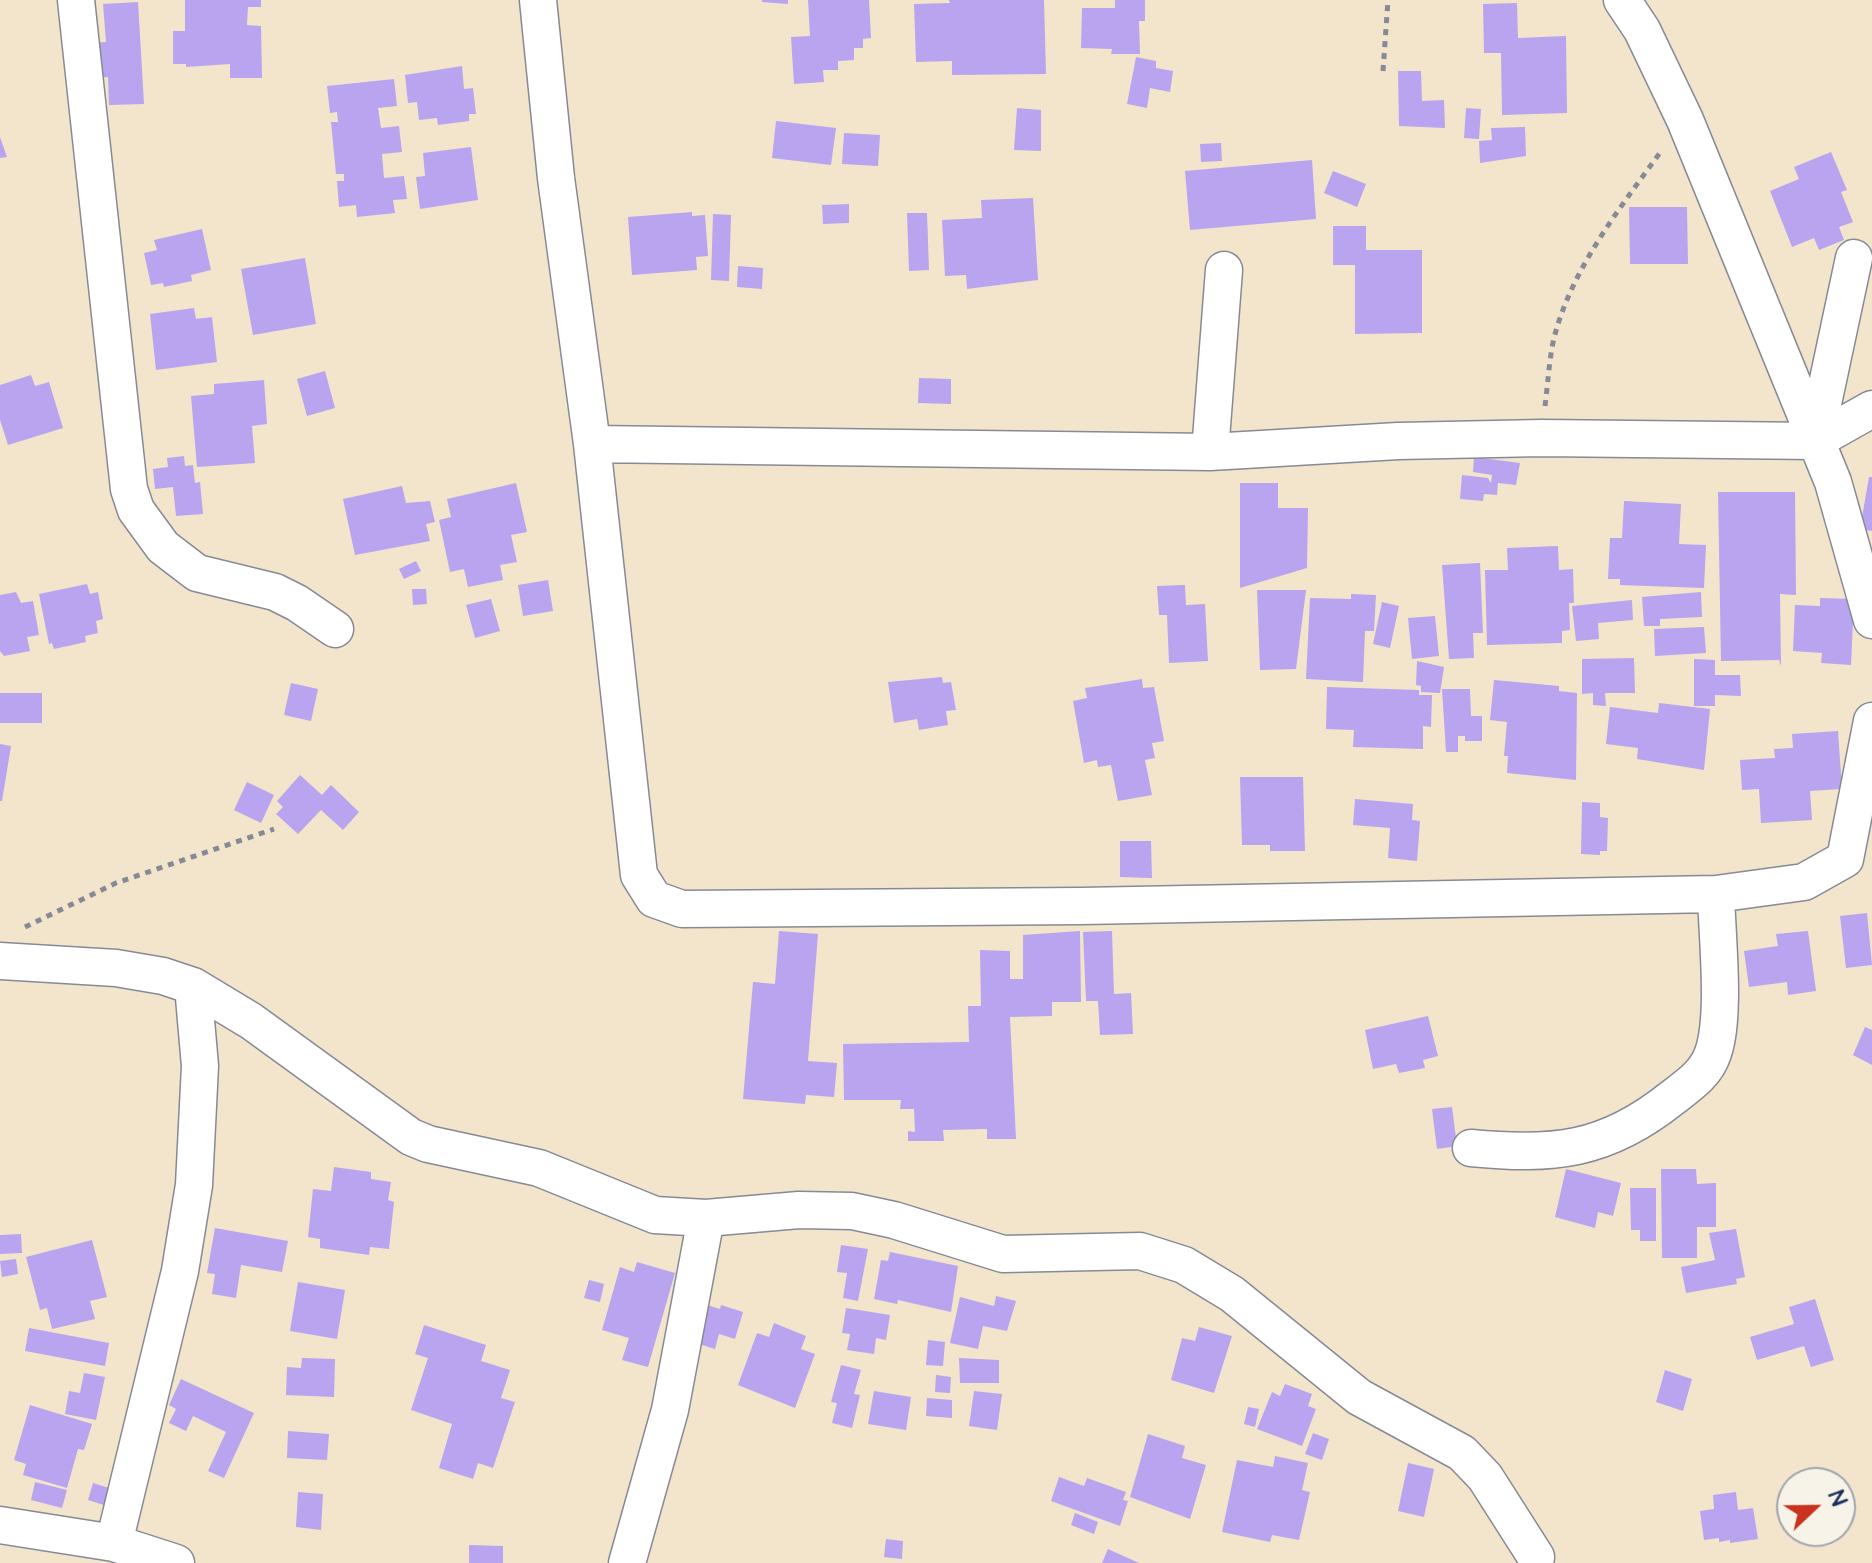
<!DOCTYPE html>
<style>
body{margin:0}
#map{position:relative;width:1872px;height:1563px;overflow:hidden;background:#f2e5cc;font-family:"Architects Daughter",sans-serif}
canvas{display:block}
.north{position:absolute;left:1776px;top:1467px;width:80px;height:80px;box-sizing:border-box;background:#f7f3e8;border:2px solid #9fa5b1;border-radius:50%;rotate:68deg;font-size:22px;font-weight:700;line-height:32px;text-align:center;color:#1b2f5e}
.north::after{content:'';display:block;margin:auto;width:28px;height:36px;background:#c8321e;clip-path:polygon(50% 0,100% 100%,50% 72%,0 100%)}
</style>
<div id="map">
<canvas width="1872" height="1563"></canvas>
<div class="north">N</div>
</div>
<script>
const context = document.querySelector('canvas').getContext('2d');
context.lineJoin = 'round';
function paint(path, color) {
  context.fillStyle = color;
  context.fill(path, 'evenodd');
}
function stroke(path, color, width, dash) {
  context.strokeStyle = color;
  context.lineWidth = width;
  context.lineCap = dash ? 'butt' : 'round';
  context.setLineDash(dash || []);
  context.stroke(path);
}
paint(new Path2D(`
 M185,0H261V7H248L247,25L261,26L262,78H230V64L186,67V64H173V31H185Z
 M762,0H788V4L762,2Z
 M808,0H869L871,38L863,39V48H854V60L838,61V70H823L824,82L794,84L791,37L810,36Z
 M949,0H1044L1046,74L952,75V61L916,62L914,4L950,3Z
 M1115,0H1145V21H1139L1140,54H1111L1112,49L1081,48L1082,8H1115Z
 M138,2L144,104L109,105L108,77L92,79L89,43L106,42L103,4Z
 M1517,3L1518,38L1566,36L1567,113L1502,115L1501,53H1484L1483,4Z
 M1136,57L1156,61V68L1173,71L1170,92L1150,88L1147,108L1127,104Z
 M462,66L464,89L473,88L476,114H469V121L438,125L437,118L419,120L417,102L408,103L405,75Z
 M1398,71H1421L1422,101L1444,100L1445,128L1399,126Z
 M394,79L397,106L378,108L381,128L399,126L402,152L382,154L384,178L404,176L407,199L393,200L395,213L357,217L356,205L339,207L337,181H344V174H336L331,122H338L337,112L330,113L327,86Z
 M1017,108L1041,110V151L1014,150Z
 M1466,108L1481,109L1479,139L1464,138Z
 M776,121L836,128L831,165L772,158Z
 M1525,127L1526,156L1480,163L1479,141L1492,140L1491,128Z
 M844,133L880,135L878,166L842,164Z
 M0,137L7,157L0,158Z
 M1221,143L1222,161L1201,162L1200,144Z
 M471,147L478,200L420,209L416,177L425,176L423,153Z
 M1831,152L1847,190L1841,192L1853,222L1839,227L1844,240L1819,250L1814,238L1792,247L1770,191L1799,179L1794,167Z
 M1312,160L1316,219L1190,230L1185,171Z
 M1333,171L1366,184L1357,207L1324,193Z
 M1033,198L1038,280L967,289L966,275L945,276L942,220L982,218L981,200Z
 M849,204V223L823,224L822,205Z
 M1629,207H1687L1688,264H1630Z
 M692,212V216L705,215L708,256L696,257L697,270L632,275L628,217Z
 M907,213H927L929,270L909,271Z
 M713,214L731,215L729,281L711,280Z
 M1333,226H1366V250H1422V333L1355,334V265H1333Z
 M202,229L211,270L191,275L192,281L164,287L163,283L151,285L144,253L157,250L154,240Z
 M305,258L316,324L253,335L241,269Z
 M738,266L763,268L762,289L737,287Z
 M194,308L196,319L212,317L217,362L156,370L150,314Z
 M325,371L335,408L307,416L297,379Z
 M31,375L35,386L49,382L63,428L8,445L0,420V385Z
 M919,378L951,379V404L918,403Z
 M264,380L267,424L252,426L255,463L197,467L191,396L214,394V384Z
 M184,456L185,466L193,465L195,483L200,482L203,514L176,516L173,487L155,489L153,469L168,467L167,458Z
 M1474,457L1520,463L1516,485L1498,483L1497,495L1484,494L1483,501L1460,499L1462,475L1488,478L1491,483L1492,475L1473,472Z
 M1869,477H1872V531L1860,529Z
 M516,483L527,532L511,535L517,562L500,565L503,580L468,587L464,569L450,572L439,520L451,517L447,499Z
 M1240,483H1278V508H1308L1307,568L1240,588Z
 M402,486L406,503L430,501L435,522L426,524L430,541L355,555L343,499Z
 M1718,492H1795L1796,595L1780,594L1781,666L1779,660L1721,661Z
 M1624,501L1681,504L1679,544L1706,545L1704,588L1620,585V579H1608L1610,538H1622Z
 M1558,546L1559,570L1573,569L1574,603H1569L1570,630L1562,631V643L1487,645L1485,570H1508L1507,548Z
 M416,561L421,571L404,579L399,569Z
 M1480,563L1483,633H1473L1474,658L1449,659L1442,565Z
 M548,580L553,611L523,616L518,585Z
 M87,584L90,594L98,592L103,619L96,621L98,633L85,636L86,642L54,649L52,643L49,644L39,594Z
 M1185,585L1186,605L1205,604L1208,661L1169,663L1167,615H1159L1157,586Z
 M412,589H426L427,604L413,605Z
 M1257,590H1306L1296,669L1260,670Z
 M16,592L21,603L33,601L39,635L27,637L30,651L4,656L0,651V595Z
 M1701,592L1702,617L1660,619V626H1644L1642,597Z
 M1351,594L1376,595L1374,631H1365L1363,682L1306,679L1310,598L1351,599Z
 M1820,598L1854,599L1851,665L1821,663L1822,653L1793,651L1795,605L1820,606Z
 M491,599L500,631L475,638L466,605Z
 M1632,600L1633,620L1598,623L1599,639L1576,641L1572,606Z
 M1382,602L1399,606L1390,648L1373,644Z
 M1435,616L1439,656L1412,659L1408,618Z
 M1704,627L1706,653L1655,656L1654,629Z
 M1634,658L1635,693H1605L1606,706L1593,705V693L1582,694V659Z
 M1694,659L1715,660V675H1740L1741,696L1715,695V706H1694Z
 M1417,661L1444,667L1440,693L1421,692V686L1416,685Z
 M942,677L943,683L951,682L956,710L946,711L948,725L919,730L917,719L894,723L888,682Z
 M1142,679L1143,688L1154,687L1164,741L1152,743L1155,758L1145,760L1152,795L1118,801L1111,765L1098,767L1097,760L1084,763L1073,701L1087,698L1085,688Z
 M1494,680L1559,686V691L1577,693L1576,780L1507,773L1508,756H1504L1507,722L1490,720Z
 M291,683L318,689L311,721L284,715Z
 M1327,687L1419,690V695H1432L1431,727L1423,726V749L1353,747L1354,730L1326,729Z
 M1442,689H1470L1471,716H1482V741H1465V736H1458V752H1446Z
 M0,693H42V723H0Z
 M1659,703L1710,709L1704,770L1637,759L1638,748L1606,744L1610,707L1658,713Z
 M1838,731L1842,789L1810,791L1812,820L1761,823L1759,789L1742,790L1740,760L1775,758L1774,749L1793,748L1792,734Z
 M0,744L11,746L2,801H0Z
 M300,775L322,795L331,785L359,812L343,830L321,810L298,834L276,814L283,807L277,801Z
 M1240,777H1303L1305,851H1270V845H1242Z
 M247,782L274,795L261,823L234,810Z
 M1355,799L1413,804L1412,820L1420,821L1417,861L1388,858L1390,828L1353,825Z
 M1582,802L1600,803V817L1608,818L1607,851H1600V855L1581,854Z
 M1120,841H1151L1152,878L1120,877Z
 M1867,913L1872,965L1846,968L1840,916Z
 M779,931L818,934L808,1061L837,1063L834,1097L806,1095L805,1104L743,1099L753,982L775,984Z
 M1080,931L1081,1002H1052V1016L1010,1017L1016,1139H987V1129L943,1130L944,1141H908V1131L915,1132L914,1109H900L901,1100H844L843,1044L969,1042L968,1006H981L980,950L1010,951V979H1023V935Z
 M1112,931L1114,994L1131,993L1133,1034L1100,1035L1098,1001H1086L1083,932Z
 M1808,931L1816,991L1788,995L1787,982L1749,987L1744,951L1778,946L1776,934Z
 M1428,1016L1438,1056L1423,1060L1425,1068L1399,1073L1396,1064L1373,1069L1365,1030Z
 M1865,1027L1872,1030V1065L1853,1055Z
 M1452,1107L1457,1146L1437,1149L1432,1109Z
 M334,1167L371,1172V1179L391,1182L388,1200L394,1202L389,1249L370,1247L369,1255L320,1248V1239L308,1237L313,1189L331,1191Z
 M1566,1169L1621,1183L1613,1216L1598,1212L1595,1228L1555,1217Z
 M1661,1169H1696L1697,1184L1716,1183V1227H1697V1258H1662Z
 M1630,1188H1656V1241H1640V1230H1631Z
 M215,1228L288,1241L282,1272L241,1265L236,1298L212,1294L215,1274L207,1273Z
 M1736,1229L1745,1277L1736,1279L1737,1284L1686,1293L1681,1267L1715,1260L1709,1233Z
 M21,1234L22,1253L0,1254V1235Z
 M92,1240L107,1297L90,1301L95,1319L52,1329L47,1308L40,1310L26,1257Z
 M841,1245L868,1249L858,1301L843,1298L847,1273L837,1272Z
 M890,1252L958,1266L951,1312L898,1300L897,1304L874,1299L881,1260L888,1261Z
 M16,1259L18,1274L2,1277L0,1261Z
 M637,1262L675,1273L648,1367L622,1360L629,1338L602,1330L620,1267L634,1272Z
 M589,1280L604,1284L600,1302L584,1298Z
 M298,1282L345,1290L337,1339L290,1331Z
 M996,1296L1016,1301L1007,1331L983,1326L978,1349L950,1343L960,1297L994,1306Z
 M1815,1299L1834,1360L1811,1367L1804,1346L1757,1360L1750,1337L1794,1324L1789,1307Z
 M691,1300L720,1309L721,1305L743,1312L735,1339L719,1334L715,1349L679,1338Z
 M846,1308L890,1315L886,1340L876,1338L874,1354L847,1350L850,1334L842,1333Z
 M774,1323L806,1336L801,1349L815,1354L795,1408L738,1385L757,1333L769,1337Z
 M424,1325L486,1345L481,1361L510,1370L501,1398L515,1402L493,1468L478,1463L473,1479L439,1468L452,1424L411,1410L428,1358L415,1354Z
 M1199,1327L1232,1336L1214,1393L1171,1380L1182,1338L1195,1341Z
 M29,1328L109,1343L105,1366L25,1351Z
 M928,1340L945,1342L943,1366L926,1365Z
 M302,1358L335,1359L334,1397L286,1395L287,1367L301,1368Z
 M959,1358L999,1360V1383H960Z
 M841,1365L861,1370L854,1394L860,1395L852,1428L832,1423L837,1403L831,1402Z
 M1665,1370L1692,1379L1683,1411L1656,1402Z
 M84,1373L105,1377L96,1420L65,1414L69,1391L80,1393Z
 M936,1375L951,1377L950,1393L935,1392Z
 M181,1379L254,1413L224,1478L208,1471L226,1432L193,1416L186,1431L169,1423L176,1409L169,1405Z
 M1285,1384L1312,1394L1308,1406L1316,1409L1302,1446L1257,1429L1272,1392L1280,1396Z
 M874,1391L911,1397L906,1430L868,1424Z
 M974,1391L1002,1394L997,1430L969,1426Z
 M927,1398L952,1400V1418L926,1416Z
 M30,1405L92,1424L84,1450L78,1449L67,1488L23,1475L26,1464L14,1460Z
 M1248,1407L1259,1409L1255,1427L1244,1424Z
 M288,1431L329,1434L327,1460L287,1458Z
 M1313,1433L1329,1439L1322,1460L1305,1454Z
 M1148,1434L1185,1446L1182,1458L1206,1465L1190,1519L1130,1497Z
 M1275,1456L1308,1463L1302,1490L1310,1492L1299,1540L1272,1535L1270,1542L1222,1532L1237,1460L1273,1467Z
 M1408,1463L1434,1469L1424,1517L1398,1511Z
 M1059,1477L1084,1486L1087,1478L1126,1492L1123,1500L1128,1501L1120,1526L1051,1501Z
 M35,1482L67,1490L62,1508L31,1500Z
 M93,1483L109,1488L104,1505L88,1500Z
 M298,1492L323,1494L321,1530L296,1527Z
 M1736,1492L1738,1510L1753,1508L1758,1539L1730,1543V1540L1719,1542V1538L1704,1540L1700,1511L1714,1509L1713,1495Z
 M1075,1513L1098,1522L1094,1534L1071,1525Z
 M886,1539L903,1541L902,1559L884,1557Z
 M469,1545L503,1546V1563H469Z
 M1108,1549L1139,1563H1102Z`), '#b9a4ef');
const minor = new Path2D(`
 M76,0L123,434L129,489L136,510L163,547L197,573L275,592L297,603L335,629
 M538,0L556,178L592,444L639,875L654,899L682,909L1081,906L1716,894L1804,882L1845,859L1872,721
 M1622,0L1642,30L1685,120L1833,482L1872,620
 M1815,441L1854,258
 M592,444L1210,452L1398,441L1542,438L1815,441L1872,409
 M1210,452L1224,270
 M0,961L116,968L163,976L193,986L251,1021L411,1137L428,1144L539,1168L655,1215L706,1218L799,1210L852,1211L894,1220L1003,1254L1140,1251L1184,1265L1232,1294L1359,1397L1462,1453L1485,1477L1536,1557
 M1471,1148C1553,1156 1606,1151 1672,1098C1689,1085 1706,1074 1713,1053C1726,1016 1717,936 1716,894
 M0,1525L114,1543L176,1563
 M114,1543L180,1271L194,1185L200,1066L193,986
 M627,1563L670,1410L706,1218`);
stroke(minor, '#868a95', 39);
stroke(new Path2D(`
 M1383,71L1388,0
 M1545,406C1548,383 1549,360 1554,338C1572,268 1620,208 1662,150
 M25,927L116,883L274,829`), '#868a95', 5, [6, 6]);
stroke(minor, '#fff', 36);
</script>
